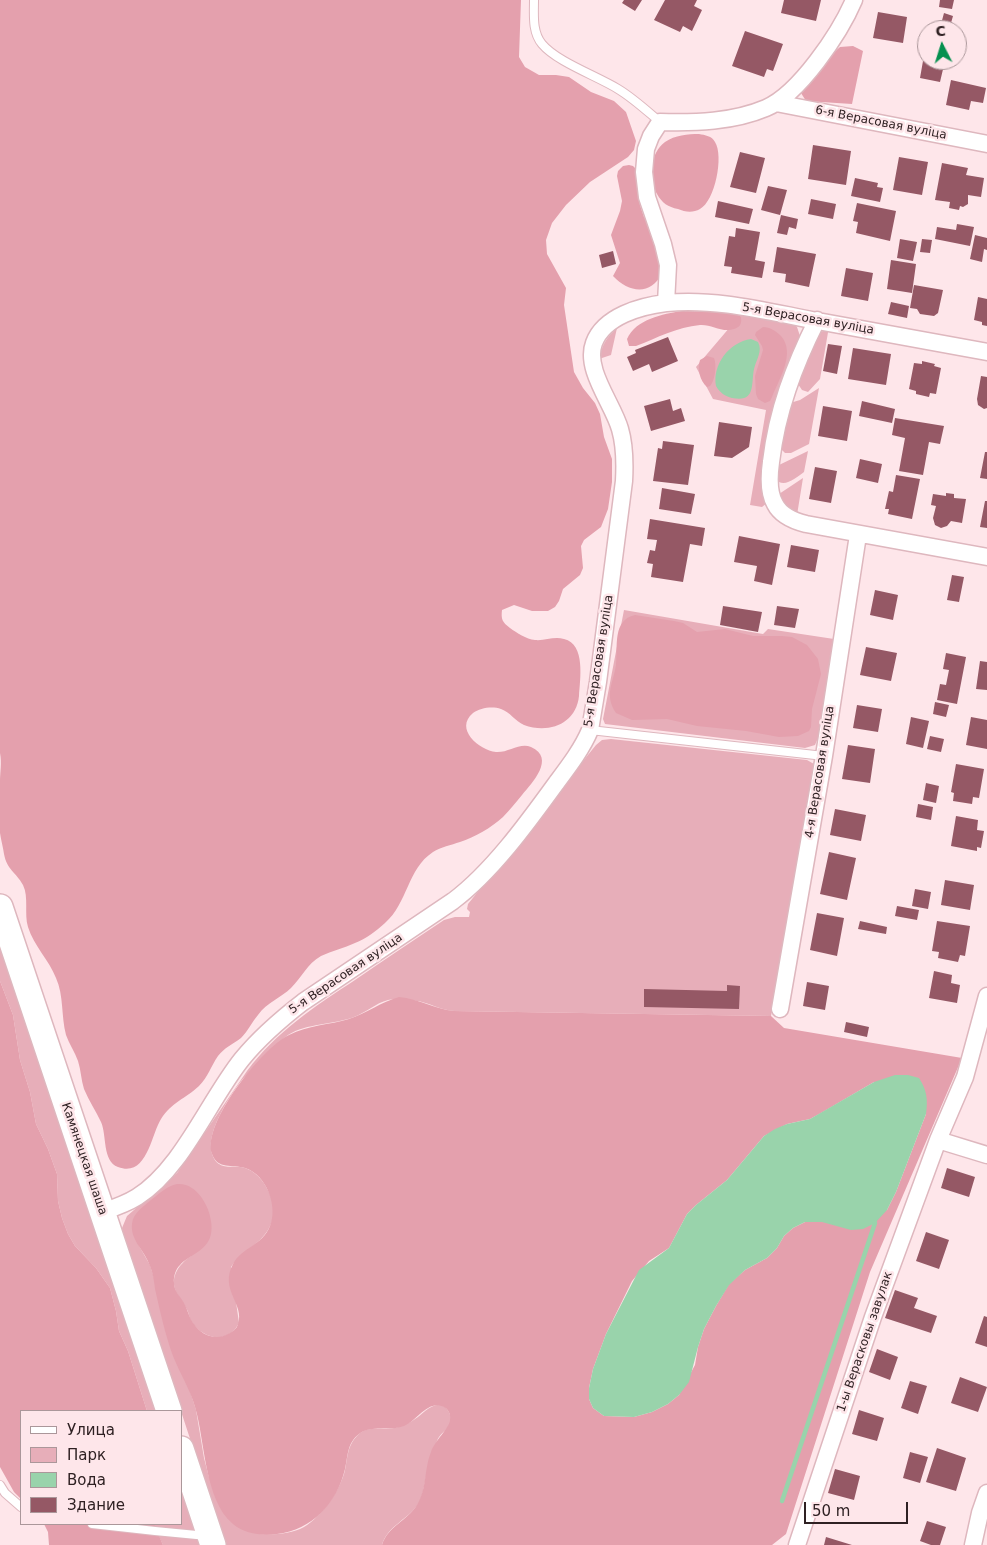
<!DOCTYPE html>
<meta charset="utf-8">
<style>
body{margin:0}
#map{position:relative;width:987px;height:1545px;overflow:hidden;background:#fee6ea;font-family:"DejaVu Sans",sans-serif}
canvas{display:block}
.legend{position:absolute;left:20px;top:1410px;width:162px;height:115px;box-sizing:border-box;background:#fee6ea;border:1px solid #ab979a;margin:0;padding:6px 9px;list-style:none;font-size:15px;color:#2f2123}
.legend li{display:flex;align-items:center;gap:10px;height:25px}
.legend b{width:25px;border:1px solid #ab979a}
.north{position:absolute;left:917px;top:20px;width:50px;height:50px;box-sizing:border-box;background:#fee6ea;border:1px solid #ab979a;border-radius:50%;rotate:355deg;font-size:14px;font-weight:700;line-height:20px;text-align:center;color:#2f2123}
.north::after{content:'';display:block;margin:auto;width:18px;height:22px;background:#04904f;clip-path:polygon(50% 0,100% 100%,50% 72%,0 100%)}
.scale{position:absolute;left:804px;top:1502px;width:104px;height:22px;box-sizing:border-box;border:2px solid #2f2123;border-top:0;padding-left:6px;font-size:15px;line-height:18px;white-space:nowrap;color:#2f2123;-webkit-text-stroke:4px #fee6ea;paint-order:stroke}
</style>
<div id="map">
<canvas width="987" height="1545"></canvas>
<ul class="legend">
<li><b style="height:6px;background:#fff"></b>Улица</li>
<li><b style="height:14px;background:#e7aeb9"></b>Парк</li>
<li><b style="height:14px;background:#99d3ab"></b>Вода</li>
<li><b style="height:14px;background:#955865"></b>Здание</li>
</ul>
<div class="north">С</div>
<div class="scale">50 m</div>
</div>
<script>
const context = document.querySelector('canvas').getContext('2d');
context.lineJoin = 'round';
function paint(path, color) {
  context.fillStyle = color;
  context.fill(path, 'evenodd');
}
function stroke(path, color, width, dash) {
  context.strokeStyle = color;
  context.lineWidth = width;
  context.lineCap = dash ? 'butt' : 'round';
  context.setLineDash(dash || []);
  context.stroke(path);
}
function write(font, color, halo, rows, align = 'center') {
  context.font = font + ' "DejaVu Sans",sans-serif';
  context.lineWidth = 5;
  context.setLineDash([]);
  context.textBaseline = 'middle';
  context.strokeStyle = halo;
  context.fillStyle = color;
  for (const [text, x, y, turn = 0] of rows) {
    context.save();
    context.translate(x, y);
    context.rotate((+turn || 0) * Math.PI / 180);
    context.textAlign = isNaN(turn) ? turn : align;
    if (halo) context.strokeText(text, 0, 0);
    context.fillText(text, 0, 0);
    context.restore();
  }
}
paint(new Path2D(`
 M731,308L793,323L797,327L800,336L767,503L762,507L750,505L766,410L713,399L696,367L730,327Z
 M831,315L820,379L808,392L802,390L798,384L797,377L818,334L826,329Z
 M617,328L611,355L599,359C602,345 606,338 617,328Z
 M819,388L809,444L791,453H785L781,449L790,403L800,400Z
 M808,451L804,472C797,477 787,486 779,482L777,476L779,465Z
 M803,478L797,515L785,510L779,494Z
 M624,610L763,634L768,629L834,639L818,738L815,745L805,748L605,724L603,719Z
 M611,739L807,760L814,764L815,770L771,1016L454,1011C441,1010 434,1005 422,1002C415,1000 394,999 388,1000C376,1003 365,1013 354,1017C333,1025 307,1023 288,1035C282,1039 277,1046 272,1051C262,1060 251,1070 242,1080C230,1095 209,1128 211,1148C211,1153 214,1161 219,1164C226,1169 236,1165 245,1168C264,1174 280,1205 271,1224C262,1245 243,1249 231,1267L239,1323C237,1326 235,1330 232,1332C219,1343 200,1335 192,1322C189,1318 189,1312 186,1308C184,1303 180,1299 178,1295C168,1279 178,1265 191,1256L138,1244L150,1265L196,1410L204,1458L209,1477L259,1534C274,1535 291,1534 304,1527C321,1517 341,1489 345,1470C348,1456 347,1446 358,1435C368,1425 381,1431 394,1428C400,1427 410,1423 415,1419C423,1414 439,1394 449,1412C450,1415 452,1419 450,1423C448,1430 439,1434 437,1441C433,1453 429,1465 426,1477C424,1486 423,1495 419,1503C409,1519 387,1526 382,1545H225L123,1235L122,1228L127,1216L177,1173L247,1071C276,1032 315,1006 355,980C384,960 414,940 444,920L455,917H469L470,912L467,909L468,904L596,745L602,740Z
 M0,947L156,1411H147L128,1351L119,1331L116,1311L110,1288L96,1268L75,1246L68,1234L62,1218L58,1201L57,1174L48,1149L36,1124L30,1092L20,1060L13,1015L0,981Z
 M181,1487L201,1545H163L154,1526V1524H181Z`), '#e7aeb9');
paint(new Path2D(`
 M0,0H521L519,57L525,67L539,75H556L569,77L591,92L614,101L626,112L636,141L634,150L628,157L590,182L566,205L552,223L546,240L547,254L566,288L564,305L574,372L583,388L595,403L600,414L604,437L612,459V482L608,509L601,527L584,540L581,546L583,568L580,575L563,589L559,601L555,607L548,611H532L514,605L502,610C501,619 502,622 510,628C517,633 526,639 535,640C545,641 554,636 564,639C586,644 580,680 579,696C576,724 549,734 524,725C515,721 510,712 501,709C492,706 480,708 473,713C454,729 479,750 496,752C508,753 520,742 531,747C556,758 532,783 522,795C516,802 510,810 503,817C491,828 475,837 460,842C451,845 441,847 433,852C407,869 408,903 385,923C376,931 366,939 355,943C344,948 332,951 321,956C307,964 302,977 291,988C281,998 267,1002 258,1015C252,1022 248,1031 241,1038C233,1044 224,1048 218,1056C211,1066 208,1077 199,1086C185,1099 172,1102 161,1119C151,1135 147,1178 118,1167C102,1161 107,1135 101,1122C96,1111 89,1101 84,1089C81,1080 81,1070 78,1061C75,1052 69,1044 66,1035C61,1016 64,996 56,978C49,960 34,946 28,927C24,914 29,897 23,885C16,872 7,870 4,854C3,847 1,840 0,833C0,817 0,798 0,782C0,772 2,763 0,753Z
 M853,46L863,51L852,104L806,101L801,93L803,85L824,61L840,47Z
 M699,134C705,135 712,136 715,142C724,156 715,201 700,209C693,213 685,212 678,209C668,207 662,203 657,194C648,178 650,153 665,142C675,135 688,134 699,134Z
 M629,165L633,166L636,169L640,205L644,217L652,230L662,273C651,296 629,293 613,276L620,263L611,235L620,211L622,201L617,176L618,171L623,166Z
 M682,311L734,312L741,317C742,324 740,327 734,329C722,333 711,324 700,325C677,327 657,338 636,346H629L627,339C636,319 663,314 682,311Z
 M763,327C770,327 776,331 781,336C796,353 779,379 772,397L770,401L765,403L758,399L756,394L755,376L763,350L762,346L755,335L756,332Z
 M707,356L714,358C717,365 715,381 710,386L707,387C700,381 697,369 700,360Z
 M635,615L674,621L683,623L697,632L725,629L753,636H782L792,637L807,645L818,659L821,674L812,709L811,727L809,731L798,736L779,737L746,731L697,726L667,719L632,720L616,713C604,695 613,684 616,665C618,647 612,620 635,615Z
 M0,981L13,1015L20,1060L30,1092L36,1124L48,1149L57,1174L58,1201L62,1218L68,1234L75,1246L96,1268L110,1288L116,1311L119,1331L128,1351L147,1411H21V1499L14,1492L0,1467Z
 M399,997C419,999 435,1009 454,1011L771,1016L784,1028L962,1058L870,1272L786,1534L772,1545H382C388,1526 407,1521 417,1505C427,1489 424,1469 431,1452C434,1442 450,1427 450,1420C451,1414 448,1409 444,1407C428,1399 417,1421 404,1426C389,1432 372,1424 359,1434C347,1443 348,1456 345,1469C337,1503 312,1530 277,1534C261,1536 245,1534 233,1524C204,1500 205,1439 195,1407C190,1389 180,1374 173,1356C165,1334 160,1311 155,1289C154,1281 153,1273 150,1266C145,1251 130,1240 132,1224C133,1213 143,1207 151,1200C159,1194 167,1186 177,1184C196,1182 209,1205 211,1221C217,1260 173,1250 174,1283C174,1291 180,1296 184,1303C188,1310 189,1318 194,1324C201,1335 216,1341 228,1334C232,1332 237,1329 238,1324C245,1304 219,1290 233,1264C242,1247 262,1246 270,1226C278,1207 267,1175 245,1168C232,1164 218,1170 212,1154C201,1124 263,1047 289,1035C308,1025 329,1025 349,1019C367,1013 381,1002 399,997ZM874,1082L926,1114L896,1192L887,1210L822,1222H805L793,1228L784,1236L777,1248L767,1258L745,1270L729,1284L716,1306L704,1329L698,1347L695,1365L679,1395L668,1404L652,1412L634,1417L604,1416L593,1408L589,1399V1388L593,1369L606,1334L632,1281L649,1261L669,1248L687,1214L696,1205L727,1180L764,1136L787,1124L810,1119L821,1113Z
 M44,1524H154L163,1545H49L48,1532Z`), '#e4a0ad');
paint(new Path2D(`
 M751,339L758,342C763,351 756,360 754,369C751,384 756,403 732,398C725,396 720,393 716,386C712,365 729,342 751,339Z
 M895,1075H908L919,1078C927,1090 928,1100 926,1114L896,1192L887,1210L875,1223L863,1229L851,1230L822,1222H805L793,1228L784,1236L777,1248L767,1258L745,1270L729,1285L716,1306L704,1329L698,1347L689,1382L679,1395L668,1404L652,1412L634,1417L604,1416L593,1408L589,1399V1388L593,1369L606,1334L639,1270L669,1248L687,1214L696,1205L727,1180L764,1136L775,1129L787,1124L810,1119L874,1082Z`), '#99d3ab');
stroke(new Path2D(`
 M782,1501L875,1223`), '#99d3ab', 4.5);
paint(new Path2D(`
 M624,0H642L635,11L622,3Z
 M665,0H697L694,6L702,10L692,31L683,26L680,32L654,20Z
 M784,0H821L816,21L781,13Z
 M940,0H954L952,9L939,7Z
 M878,12L907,17L903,43L873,38Z
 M944,13L953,16L949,30L940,28Z
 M745,31L783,44L773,71L767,69L764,77L732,66Z
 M923,61L944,65L940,82L920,78Z
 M951,80L986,88L983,103L971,101L969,110L946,105Z
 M813,145L851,151L846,185L808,179Z
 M740,152L765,158L756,193L730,187Z
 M899,157L928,162L922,195L893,190Z
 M942,163L968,168L966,175L984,178L981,197L968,195V204L963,207L960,206L959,210L949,208L950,202L935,200Z
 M855,178L878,183L877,187L883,188L880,202L851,196Z
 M768,186L787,190L780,215L761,210Z
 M811,199L836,204L833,219L808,214Z
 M718,201L753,209L749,224L715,217Z
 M857,203L896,211L890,241L856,233L858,222L853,221Z
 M781,215L798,219L796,229L789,227L787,235L777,233Z
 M957,224L974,227L970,246L935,239L937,227L956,230Z
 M736,228L760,232L755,260L765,262L762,278L731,273L732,267L724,266L729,236L735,237Z
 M975,235L987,238V250L984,249L982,262L970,259Z
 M900,239L917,242L913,261L897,258Z
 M922,239L932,240L930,253L920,252Z
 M777,247L816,254L809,287L785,282L786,274L773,272Z
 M613,251L616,264L602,268L599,255Z
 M891,260L916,264L912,293L887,289Z
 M846,268L873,273L868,301L841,296Z
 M914,285L943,290L938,313L934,316L920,314L917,309L910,308Z
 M978,297L987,299V326L982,325V322L974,320Z
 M891,302L909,306L907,318L888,314Z
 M668,337L678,361L652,372L649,364L633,371L627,357L636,353L635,350Z
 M828,344L842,346L837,374L823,371Z
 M853,348L891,354L886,385L848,379Z
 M922,361L935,364L934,366L941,368L936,394L930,393L929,397L916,394V391L909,389L914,363L922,364Z
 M981,376L987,377V408L984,409L978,405L977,399Z
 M670,399L673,411L681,408L685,421L651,431L644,406Z
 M862,401L895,409L892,423L859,416Z
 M823,406L852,411L847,441L818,436Z
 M895,418L944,426L940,444L929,442L923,475L899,471L905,438L892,435Z
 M719,422L752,427L749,447L732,458L714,456Z
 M663,441L694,445L688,485L653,481L658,448L662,449Z
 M985,452H987V479L980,478Z
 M860,459L882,464L878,483L856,478Z
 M815,467L837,471L831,503L809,499Z
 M896,475L920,479L912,519L888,514L889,509H885L889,491L893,492Z
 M662,488L695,494L691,514L659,509Z
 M946,493L954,494V498L966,499L962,523L951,521L947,526L941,528L935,525L933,518L936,506L931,505L933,494L946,496Z
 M985,501H987V528L980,527Z
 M650,519L705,528L702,546L690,544L683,582L651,577L653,564L647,563L650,550L655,551L657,540L647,539Z
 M739,536L780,544L772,585L754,581L757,566L734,562Z
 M791,545L819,550L815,572L787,567Z
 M952,575L964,577L959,602L947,600Z
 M875,590L898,595L893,620L870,615Z
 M723,606L762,612L758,632L720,625Z
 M777,606L799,609L795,628L774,625Z
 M866,647L897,653L891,681L860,675Z
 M946,653L966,657L957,704L937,700L940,684L946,685L949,670L943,669Z
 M980,661L987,662V690L976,689Z
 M935,702L949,705L946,717L933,714Z
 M857,705L882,709L878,732L853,728Z
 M911,717L929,721L923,748L906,744Z
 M971,717L987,720V749L966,745Z
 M930,736L944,739L941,752L927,749Z
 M848,745L875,749L870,783L842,779Z
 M956,764L984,769L979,798L973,797L972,804L953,801L954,793L951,792Z
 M926,783L939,786L936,803L923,800Z
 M918,804L933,807L931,820L916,817Z
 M835,809L866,815L861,841L830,835Z
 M956,816L978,820L977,830L984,831L981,848L977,847V851L951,846Z
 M829,852L856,858L847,900L820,894Z
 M945,880L974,885L970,910L941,905Z
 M915,889L931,892L928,909L912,906Z
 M897,906L919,910L917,920L895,916Z
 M817,913L844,918L837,956L810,950Z
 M860,921L887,927L886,934L858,929Z
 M937,921L970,926L965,956L960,955L958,962L938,958L939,952L932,951Z
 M934,971L952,975L951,983L960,985L957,1003L929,998Z
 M807,982L829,986L825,1010L803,1006Z
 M727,985L740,986L739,1009L644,1007V989L727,991Z
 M846,1022L869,1027L867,1037L844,1032Z
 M947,1168L975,1177L969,1197L941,1188Z
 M926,1232L949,1240L939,1269L916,1261Z
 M895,1290L918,1298L914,1308L937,1316L931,1333L885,1318Z
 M984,1316L987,1317V1347L975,1343Z
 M877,1349L898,1357L890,1380L869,1372Z
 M960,1377L987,1387L978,1412L951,1403Z
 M910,1381L927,1386L918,1414L901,1408Z
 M859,1410L884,1418L877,1441L852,1434Z
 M937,1448L966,1458L956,1491L926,1482Z
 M910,1452L928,1457L920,1483L903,1478Z
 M835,1469L860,1476L854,1500L828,1493Z
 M927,1521L946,1527L940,1545H931L920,1541Z
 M826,1537L852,1545H824Z`), '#955865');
const service = new Path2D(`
 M534,0C534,15 532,32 542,44C557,62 597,76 618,89C633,98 647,111 660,122
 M590,730L824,756
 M0,1485L5,1493L21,1507
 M92,1524L155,1531L207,1536`);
const minor = new Path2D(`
 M776,103L987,144
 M666,303L668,265L663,244L647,197L644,172L646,149L651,136L660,122C695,123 733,122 766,108C799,94 840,33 854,0
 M817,320C794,366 777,411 771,462C769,476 768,492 775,504C781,516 794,521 806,524L987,557
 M780,1009L824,756L858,535
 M938,1140L987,1155
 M102,1212C114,1208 126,1204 137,1197C182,1169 209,1100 242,1059C260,1037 281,1019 303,1002L453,901C492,872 528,822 557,782C569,766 582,749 590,730L598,682L624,481C625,463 625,446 620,429C613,404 584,369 594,343C604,316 641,306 666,303C715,298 765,311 812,320C871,331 929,341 987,352
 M797,1545L873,1317L938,1140L965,1077L987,996
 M973,1545L980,1513L987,1493`);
const primary = new Path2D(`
 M0,907L169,1411
 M181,1449L213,1545`);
stroke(service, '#deb7be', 10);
stroke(minor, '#deb7be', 19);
stroke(primary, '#deb7be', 28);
stroke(service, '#fff', 8);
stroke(minor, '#fff', 16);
stroke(primary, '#fff', 25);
write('12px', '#2f2123', '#fee6ea', [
 ["6-я Верасовая вуліца",881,123,11],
 ["5-я Верасовая вуліца",808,319,10],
 ["5-я Верасовая вуліца",599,661,-81],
 ["4-я Верасовая вуліца",820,772,-81],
 ["5-я Верасовая вуліца",346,974,-34],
 ["Камянецкая шаша",84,1159,71],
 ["1-ы Верасковы завулак",865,1342,-71]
]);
</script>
